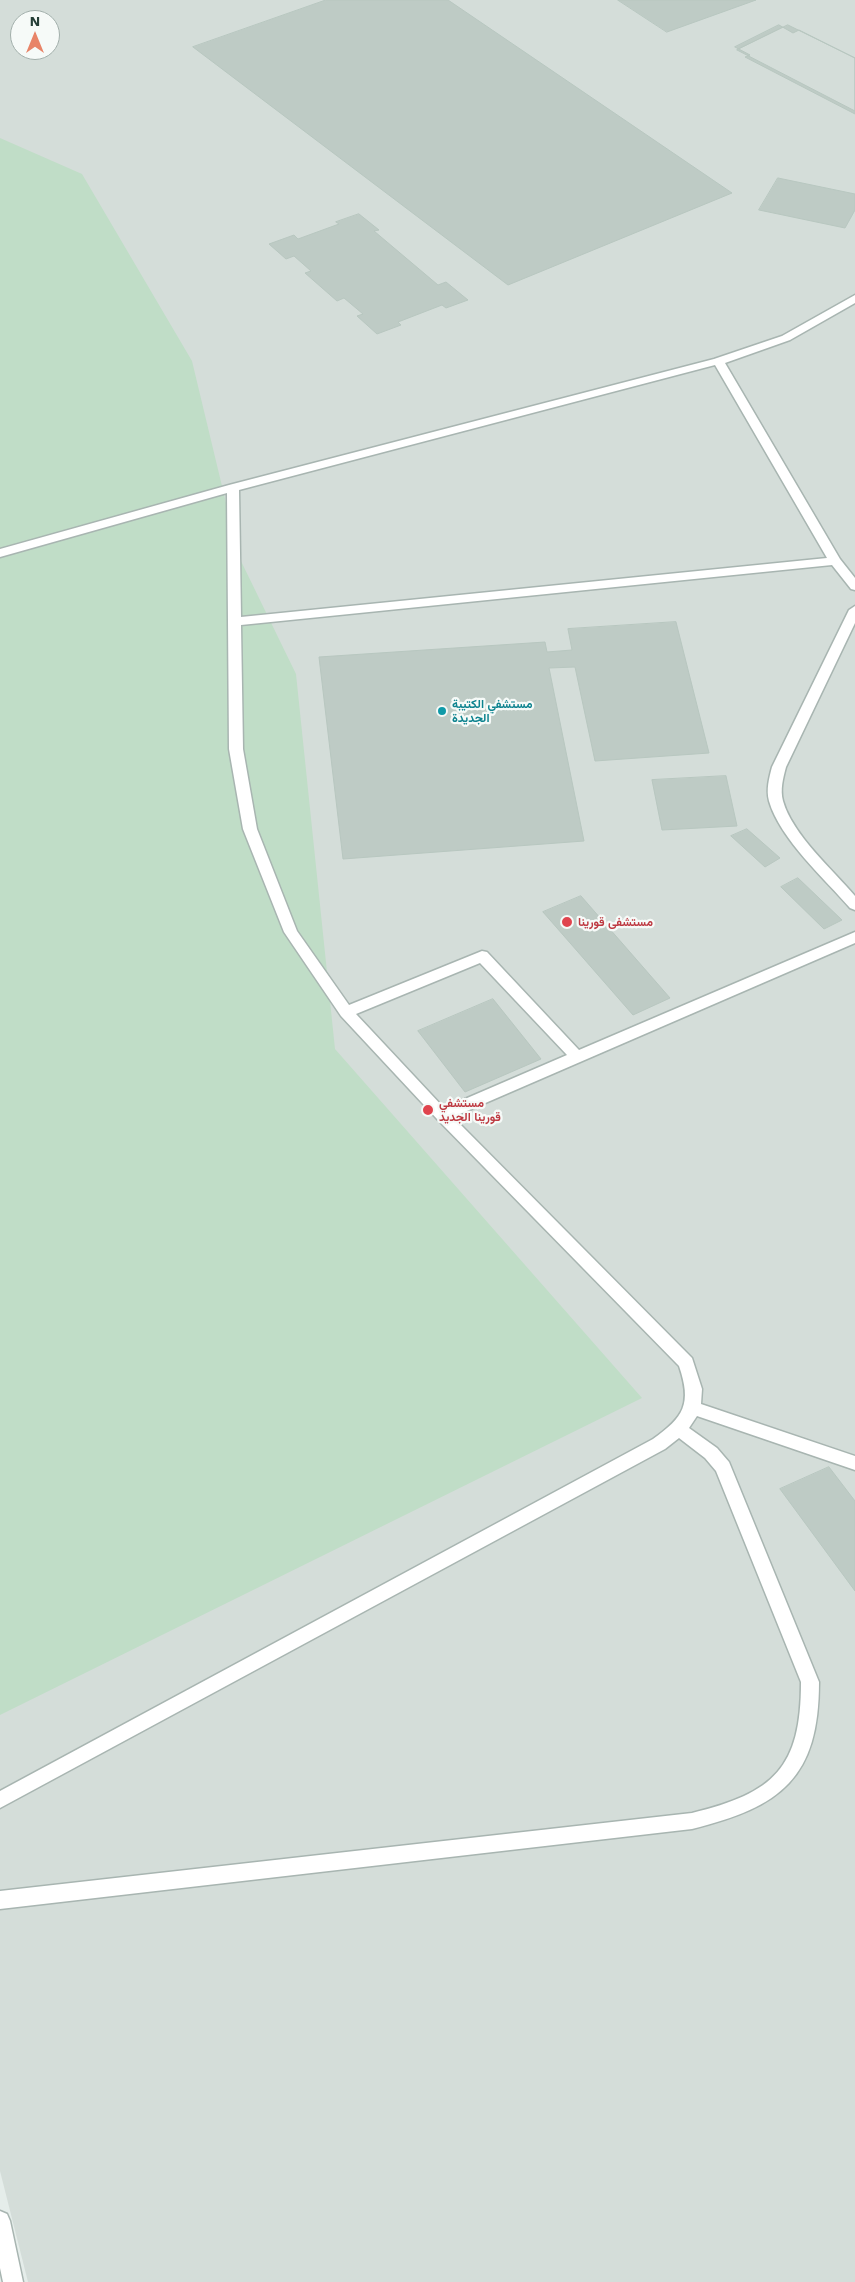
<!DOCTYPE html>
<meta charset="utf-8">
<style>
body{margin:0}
#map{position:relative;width:855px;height:2282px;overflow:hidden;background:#e5edea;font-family:"Work Sans",sans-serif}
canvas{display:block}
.north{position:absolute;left:10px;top:10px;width:50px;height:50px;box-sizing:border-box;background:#f6faf8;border:1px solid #a2afab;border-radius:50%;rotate:0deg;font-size:14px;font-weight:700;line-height:20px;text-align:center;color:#253e37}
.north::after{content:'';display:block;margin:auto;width:18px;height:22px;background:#e88468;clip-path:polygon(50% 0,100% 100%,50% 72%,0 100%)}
</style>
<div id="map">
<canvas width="855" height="2282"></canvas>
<div class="north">N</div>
</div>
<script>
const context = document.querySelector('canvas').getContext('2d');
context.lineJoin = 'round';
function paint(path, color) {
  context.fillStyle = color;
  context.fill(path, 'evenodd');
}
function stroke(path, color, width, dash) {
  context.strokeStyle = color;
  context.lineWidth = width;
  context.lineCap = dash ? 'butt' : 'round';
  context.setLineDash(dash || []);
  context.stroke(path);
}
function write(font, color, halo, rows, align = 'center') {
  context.font = font + ' "Work Sans",Vazirmatn,sans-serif';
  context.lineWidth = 4.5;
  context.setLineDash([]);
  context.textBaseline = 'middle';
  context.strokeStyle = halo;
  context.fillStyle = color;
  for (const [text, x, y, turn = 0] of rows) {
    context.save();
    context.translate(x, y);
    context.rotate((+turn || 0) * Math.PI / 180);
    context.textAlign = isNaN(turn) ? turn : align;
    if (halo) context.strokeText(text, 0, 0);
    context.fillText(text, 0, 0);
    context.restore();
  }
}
paint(new Path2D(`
 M0,0H855V2282H28L0,2171ZM20,20H50V50H20Z`), '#d4ddd9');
paint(new Path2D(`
 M0,138L82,174L192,361L239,557L296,674L335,1049L642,1398L0,1715Z`), '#c0ddc7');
const building = new Path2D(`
 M326,0H448L732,193L508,285L193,47Z
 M618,0H756L667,32Z
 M779,25L793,33L799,30L855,58V114L745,57L750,55L735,47Z
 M788,25L855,58V111L737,50Z
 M778,178L855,194V210L845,228L759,210Z
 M359,214L379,230L374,231L438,285L446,282L468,300L446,308L442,305L398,322L401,325L377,334L357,316L363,314L344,298L337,301L305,273L311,271L294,256L286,259L269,244L294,235L298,239L339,224L336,222Z
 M676,622L709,753L595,761L575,667L549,668L584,841L343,859L319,657L545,642L547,652L572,650L568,629Z
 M726,776L737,826L662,830L652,780Z
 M747,829L780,858L765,867L731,836Z
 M798,878L842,920L824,929L781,887Z
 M581,896L670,998L633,1015L543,912Z
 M493,999L541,1059L465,1092L418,1031Z
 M829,1467L855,1501V1591L780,1489Z`);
paint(building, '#becbc5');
stroke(building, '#b8c7c0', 1);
const minor = new Path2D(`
 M855,295V303L790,340L725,363L840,559L855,578V590L851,589L832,565L241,625L243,749L257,829L297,931L349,1005L482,951L487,952L579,1050L855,932V943L453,1117L692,1358L702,1389L701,1404L855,1456V1470L697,1416L689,1428L717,1448L729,1462L819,1682C819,1778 781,1807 692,1829L0,1909V1891L692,1813C774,1793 801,1768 801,1682L716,1471L705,1458L679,1438L665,1449L0,1808V1791L653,1439C684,1417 692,1404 679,1366L437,1119L341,1016L284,932L243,829L229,749L227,493L0,557V549L229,485L714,359L782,336ZM715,365L827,558L241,617L239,490ZM480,963L567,1055L444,1108L356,1014Z
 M855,606V623L786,767C783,778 780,790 783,801C792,834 833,870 855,896V910L850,908C825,879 780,839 769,801C766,790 769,778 772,767L849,610Z
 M0,2211L7,2214L10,2221L23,2282H3L0,2268Z`);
stroke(minor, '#a8b5b1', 3);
paint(minor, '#fff');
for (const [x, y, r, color] of [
 [442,711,5,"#0f9aa8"],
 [567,922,6,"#e0444e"],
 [428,1110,6,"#e0444e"]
]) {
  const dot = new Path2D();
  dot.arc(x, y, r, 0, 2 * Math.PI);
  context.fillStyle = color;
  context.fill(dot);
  stroke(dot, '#f6faf8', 2);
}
write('bold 12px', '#0d838f', '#f6faf8', [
 ["مستشفي الكتيبة",452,704],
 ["الجديدة",452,718]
], 'left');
write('bold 12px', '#be3a42', '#f6faf8', [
 ["مستشفى قورينا",578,922],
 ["مستشفي",439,1103],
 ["قورينا الجديد",439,1117]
], 'left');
</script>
